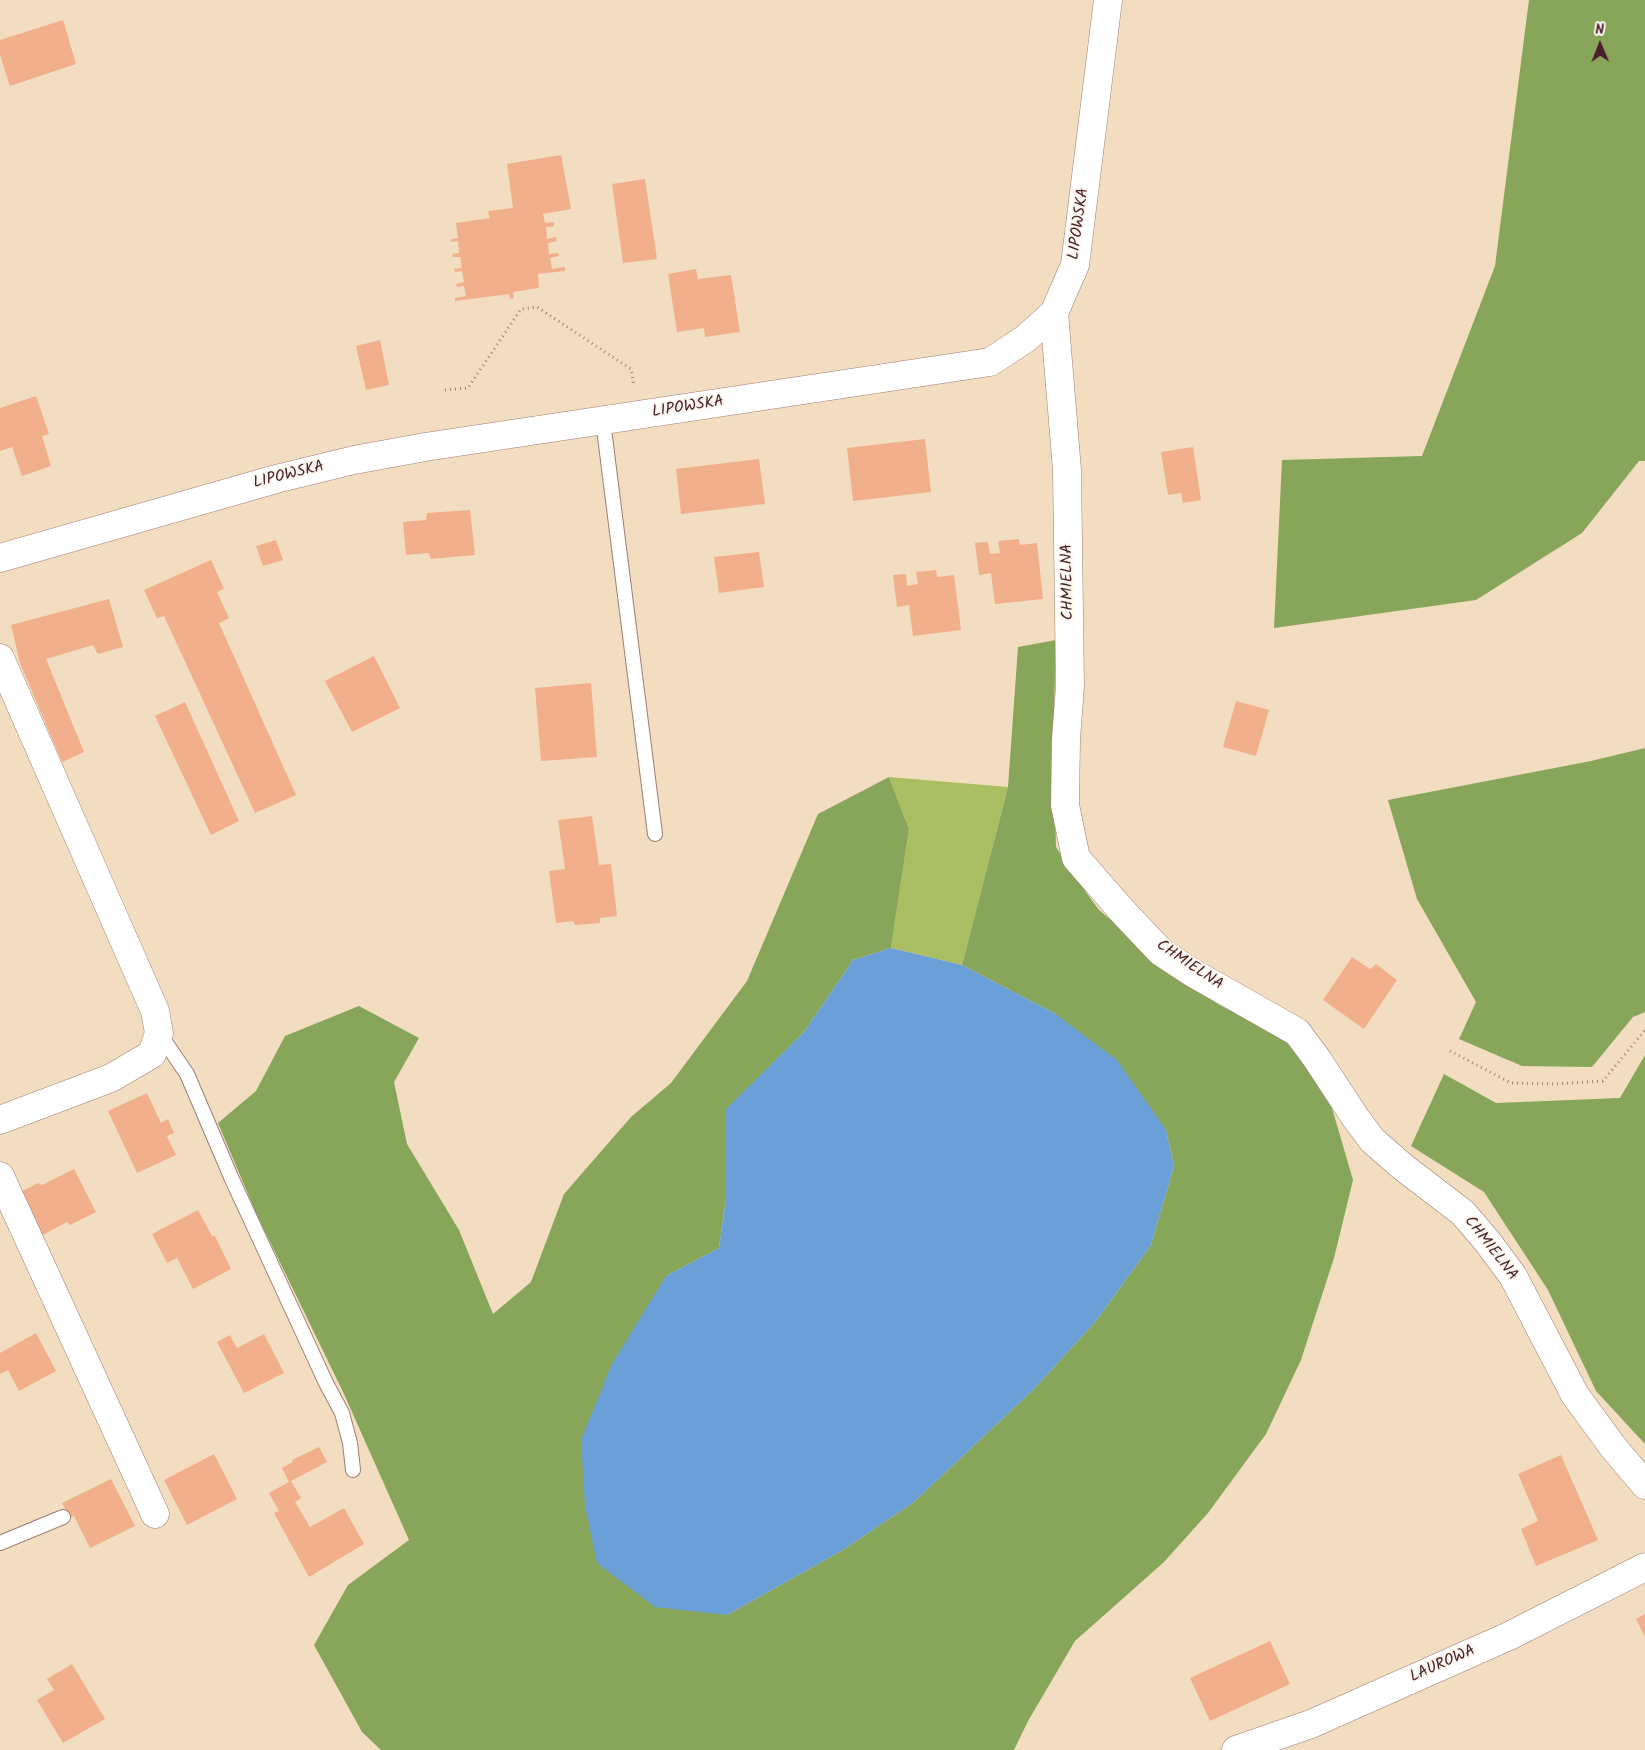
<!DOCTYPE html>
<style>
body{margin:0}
#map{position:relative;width:1645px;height:1750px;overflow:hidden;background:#f2ddc0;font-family:Kalam,sans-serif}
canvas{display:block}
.north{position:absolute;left:1575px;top:20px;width:50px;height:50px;-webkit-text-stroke:4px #fbf7ec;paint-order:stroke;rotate:359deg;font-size:14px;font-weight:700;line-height:20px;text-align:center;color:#4a1f2b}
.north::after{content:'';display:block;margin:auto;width:18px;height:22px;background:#4a1f2b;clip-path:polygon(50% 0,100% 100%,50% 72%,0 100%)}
</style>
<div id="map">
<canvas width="1645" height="1750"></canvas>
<div class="north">N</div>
</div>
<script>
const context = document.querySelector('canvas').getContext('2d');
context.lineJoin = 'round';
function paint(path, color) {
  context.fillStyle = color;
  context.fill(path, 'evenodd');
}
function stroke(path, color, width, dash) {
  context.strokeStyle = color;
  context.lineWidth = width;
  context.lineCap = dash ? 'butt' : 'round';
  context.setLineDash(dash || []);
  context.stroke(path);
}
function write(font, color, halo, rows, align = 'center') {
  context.font = font + ' Kalam,sans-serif';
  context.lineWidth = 4;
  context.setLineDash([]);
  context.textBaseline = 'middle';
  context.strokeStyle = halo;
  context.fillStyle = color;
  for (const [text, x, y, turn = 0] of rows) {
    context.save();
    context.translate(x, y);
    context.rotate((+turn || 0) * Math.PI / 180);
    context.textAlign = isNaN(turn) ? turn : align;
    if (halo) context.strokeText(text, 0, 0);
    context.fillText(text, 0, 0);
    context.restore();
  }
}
paint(new Path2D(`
 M889,777L1008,787L962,965L891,948L909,829Z`), '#aabf64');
paint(new Path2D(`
 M1529,0H1645V461H1639L1582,533L1476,600L1274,628L1282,460L1422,456L1495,266Z
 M1056,640L1053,746L1056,847L1075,877L1099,910L1159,960L1216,1003L1282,1037L1327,1091L1353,1180L1334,1258L1301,1360L1266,1434L1208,1513L1164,1562L1075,1641L1028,1721L1014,1750H381L362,1732L314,1645L348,1585L409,1540L344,1394L256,1213L218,1123L256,1091L285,1036L359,1006L419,1038L394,1082L407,1144L459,1230L493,1314L531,1282L564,1194L631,1117L671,1083L747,981L818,814L889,777L909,829L891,948L853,960L804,1032L726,1110V1199L719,1248L666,1276L727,1615L843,1550L914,1502L1034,1389L1096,1321L1151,1245L1174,1166L1166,1130L1054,1013L962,965L1008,787L1018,647Z
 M1645,748V1012L1633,1017L1592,1067L1522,1066L1459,1039L1476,1002L1417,899L1388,800L1591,761Z
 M1645,1055V1444L1596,1391L1548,1290L1484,1192L1411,1146L1444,1074L1496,1103L1620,1098Z`), '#87a65a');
paint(new Path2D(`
 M891,948L962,965L1054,1013L1117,1060L1166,1130L1174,1166L1151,1245L1096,1321L1034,1389L914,1502L843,1550L727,1615L655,1607L597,1563L585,1506L581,1440L612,1364L666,1276L719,1248L726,1199L725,1110L804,1032L853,960Z`), '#6b9fd7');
paint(new Path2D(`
 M63,20L76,64L10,86L0,55V40Z
 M561,155L571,209L543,214L545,223L554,222V226L546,227L547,239L556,237L557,241L548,243L549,254L558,253L559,256L550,258L552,269L565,267V271L538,274L539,288L513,292L514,298L510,299L509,294L455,301V298L466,296L464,286L457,287L456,284L464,282L462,271L455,272L454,269L462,268L460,257H453L452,254L459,253L458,241L451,242V239L458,238L456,223L490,218L488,211L513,208L507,164Z
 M645,179L657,259L623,263L612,184Z
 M696,269L698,279L731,275L740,332L705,337L704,328L677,332L668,274Z
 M380,340L389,385L366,390L356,346Z
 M36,396L49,434L42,436L51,466L22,476L12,447L0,451V408Z
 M925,439L931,492L853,501L847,448Z
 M1193,447L1201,500L1183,503L1181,493L1168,495L1161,452Z
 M759,459L765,504L681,514L676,469Z
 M470,510L475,555L431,559L429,553L406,555L403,522L426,520L427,513Z
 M1019,539L1020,545L1037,543L1043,599L995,604L991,573L979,575L975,543L988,542L990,554L1000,553L998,541Z
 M276,540L283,560L263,566L256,546Z
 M759,552L764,587L719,593L714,557Z
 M211,560L224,589L217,592L229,618L219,623L296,795L255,813L164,616L157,618L144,590Z
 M936,570L937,577L954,575L961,630L913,636L909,605L897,607L893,575L906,574L907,586L918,584L916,572Z
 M109,599L123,647L98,654L93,645L46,659L84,752L62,762L20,663L11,625Z
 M374,656L400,708L352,732L325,681Z
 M591,683L597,757L541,761L535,688Z
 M1236,701L1269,710L1256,756L1223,747Z
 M185,702L239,821L211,835L155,716Z
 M592,816L599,865L611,864L617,916L600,918V923L575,925L573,921L556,923L549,871L565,869L558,820Z
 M1352,957L1370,969L1376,964L1397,980L1364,1029L1323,1000Z
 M147,1093L161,1123L168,1119L174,1133L167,1136L176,1155L137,1173L108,1111Z
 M74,1169L96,1212L70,1225L67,1222L41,1236L19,1193L38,1183L42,1185Z
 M198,1210L212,1236H215L231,1269L193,1289L177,1258L167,1263L152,1234Z
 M36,1333L56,1371L19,1391L8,1370L0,1374V1353Z
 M264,1334L284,1373L244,1393L217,1342L230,1335L237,1348Z
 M319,1447L327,1462L291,1481L301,1498L295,1502L310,1527L344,1508L364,1544L309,1577L274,1513L279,1511L269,1493L289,1482L282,1468L293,1462L292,1460Z
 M214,1454L237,1499L187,1525L164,1480Z
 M1561,1455L1598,1540L1536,1566L1521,1529L1538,1521L1518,1474Z
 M111,1479L135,1526L90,1548L74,1516L70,1518L62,1503Z
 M1645,1614V1637L1636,1619Z
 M1270,1641L1290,1684L1210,1721L1190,1678Z
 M72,1664L105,1719L63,1743L37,1700L54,1690L47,1679Z`), '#f1af8b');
const service = new Path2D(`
 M603,421L655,834
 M159,1033L187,1074L231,1177L326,1383L342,1413L350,1443L353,1470
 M0,1543L63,1517`);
const minor = new Path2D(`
 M1054,313L1067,470L1070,686L1066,739L1065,805L1076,858L1124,913L1161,952L1193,973L1297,1032L1317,1059L1355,1117L1372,1140L1403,1167L1463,1213L1487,1241L1513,1276L1575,1395L1613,1447L1645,1485
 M0,658L155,1011L159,1033L152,1054L111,1078L0,1120
 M0,1176L155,1514
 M1236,1750L1311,1724L1509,1636L1645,1567`);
const tertiary = new Path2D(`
 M0,558L276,479L354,460L425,447L990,362L1025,339L1054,313L1075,265L1108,0`);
stroke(service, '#9e7e76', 16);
stroke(minor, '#9e7e76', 29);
stroke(tertiary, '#9e7e76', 29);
stroke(new Path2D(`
 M445,390L468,388L521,309L537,307L631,369L634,386
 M1450,1051L1511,1083L1554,1084L1603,1081L1645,1030`), '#9e7e76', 3, [1, 4]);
stroke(service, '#fff', 14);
stroke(minor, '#fff', 28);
stroke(tertiary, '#fff', 28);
write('16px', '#4a1f2b', '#fbf7ec', [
 ["LIPOWSKA",1080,224,-82],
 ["LIPOWSKA",688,408,-9],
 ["LIPOWSKA",289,476,-14],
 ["CHMIELNA",1069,582,-91],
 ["CHMIELNA",1189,966,34],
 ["CHMIELNA",1490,1249,52],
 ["LAUROWA",1443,1665,-24]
]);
</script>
